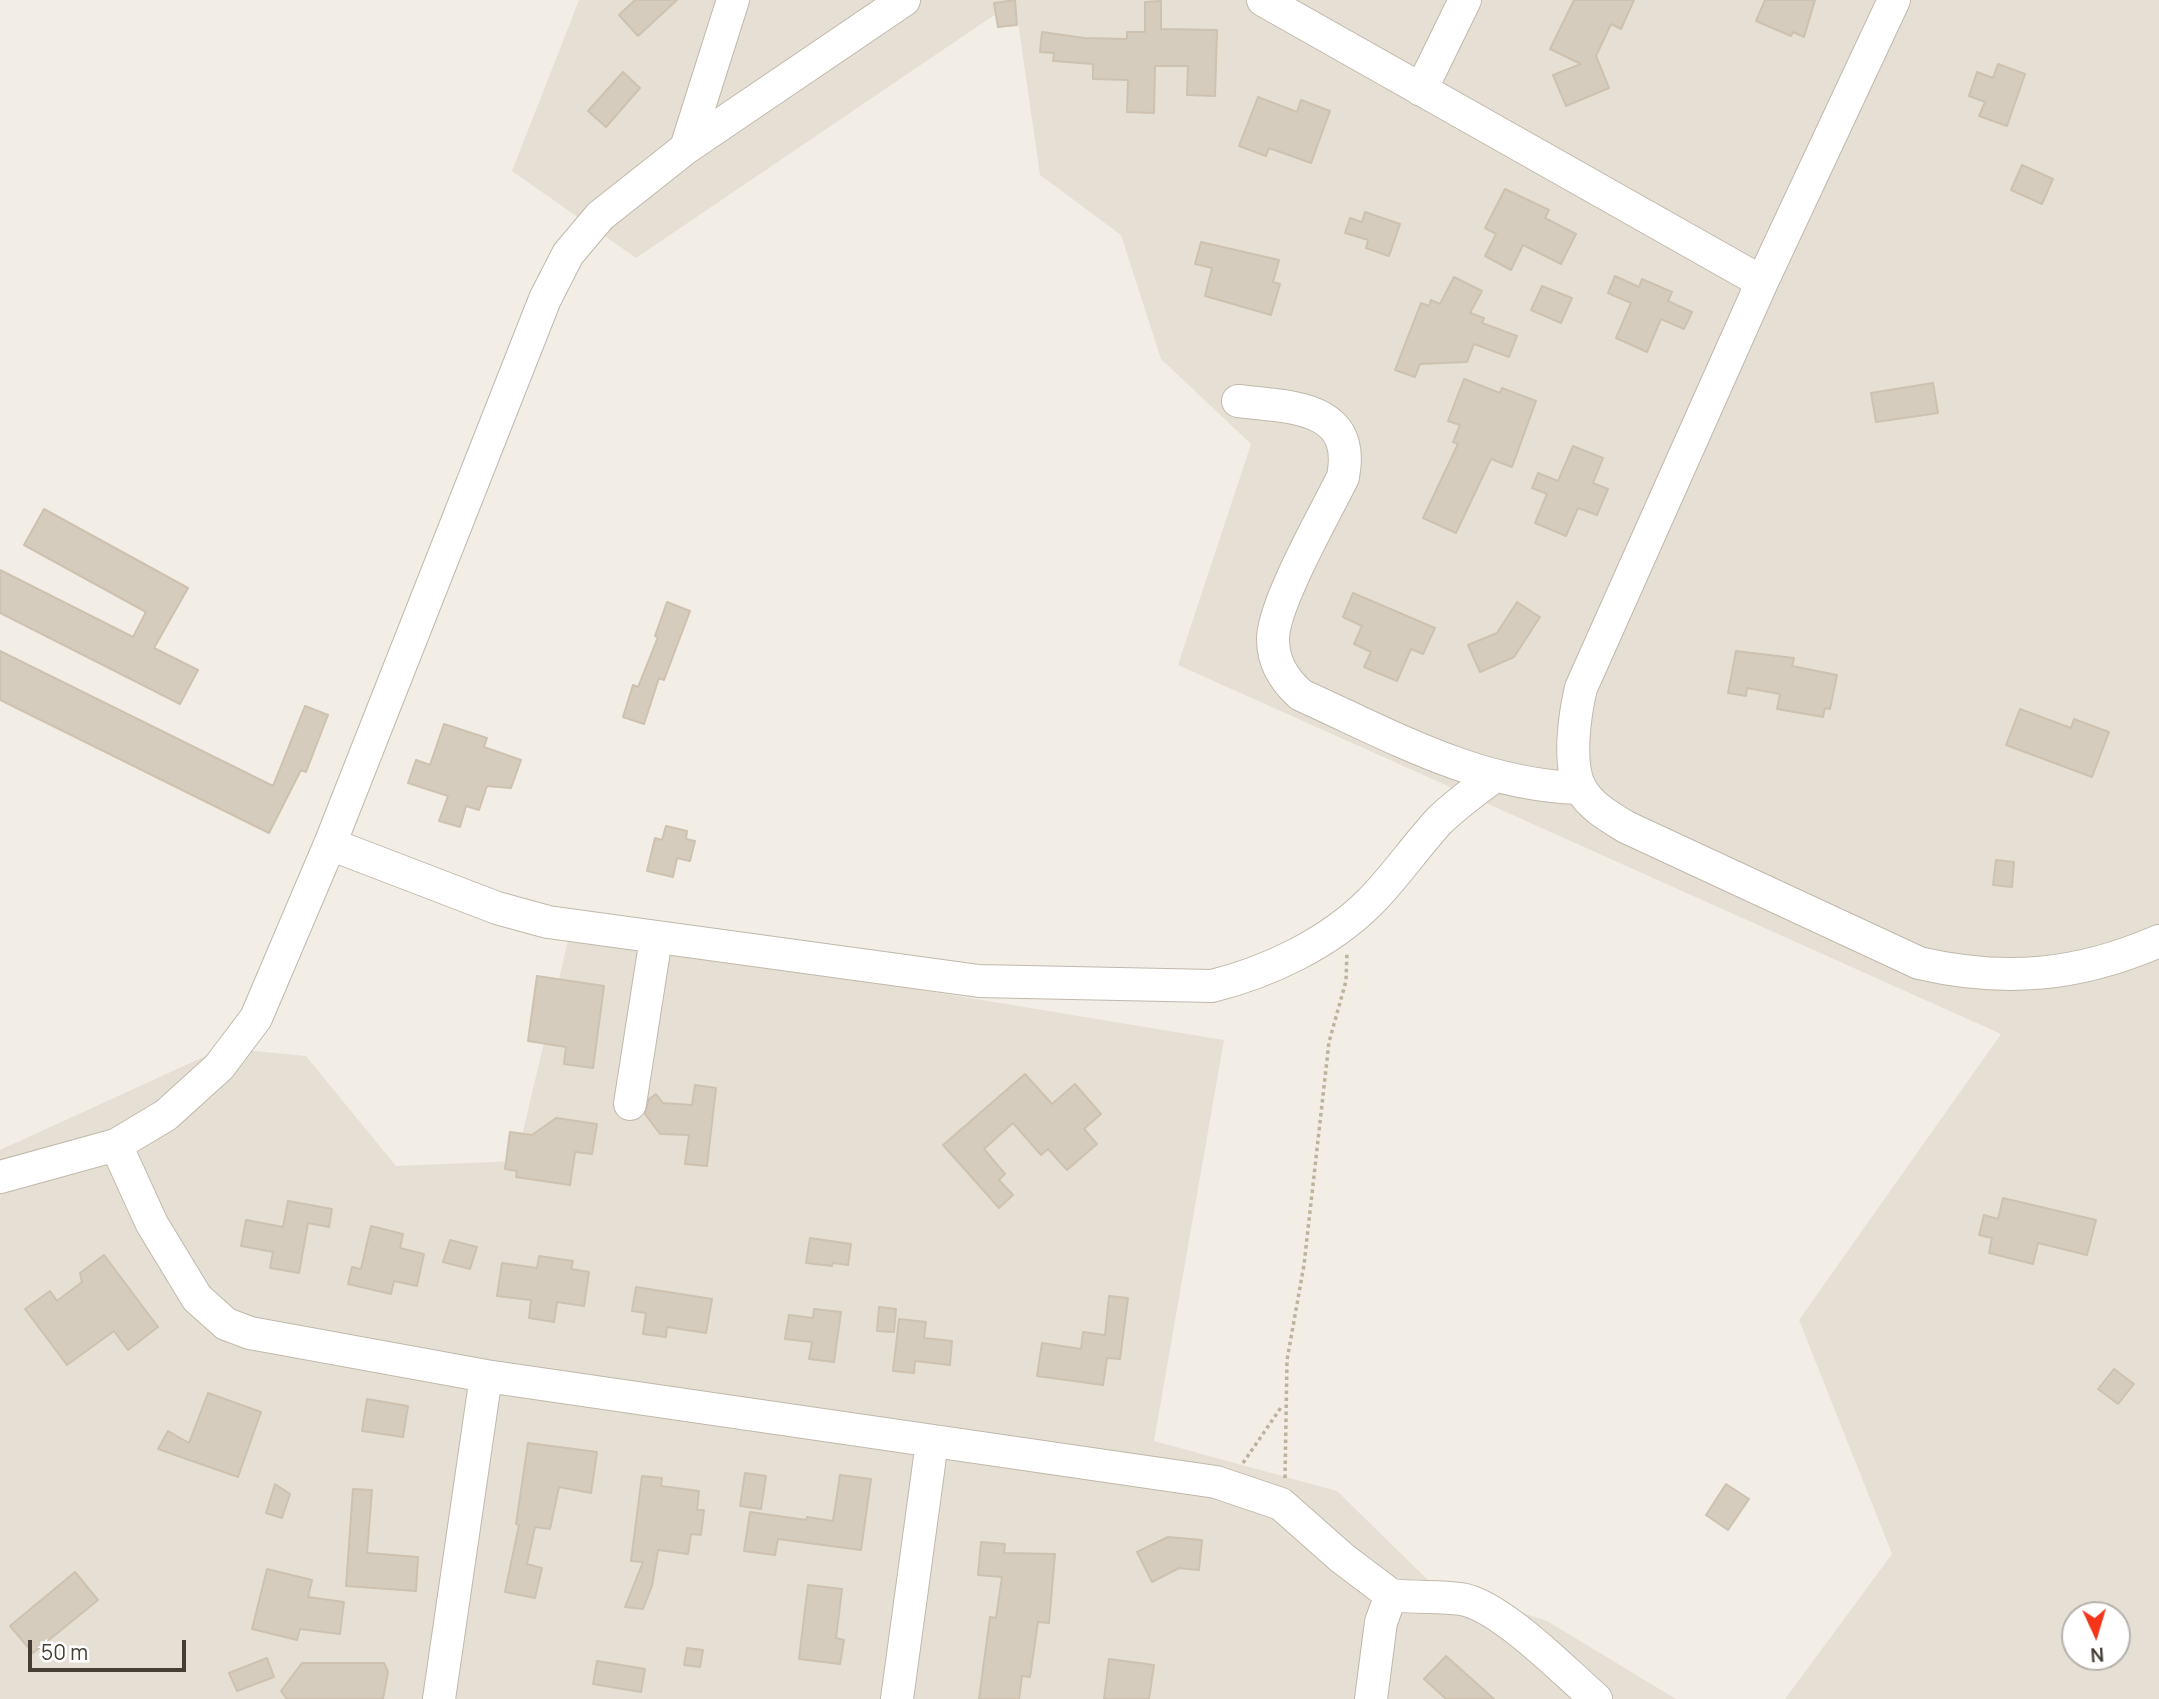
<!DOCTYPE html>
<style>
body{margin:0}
#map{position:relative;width:2159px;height:1699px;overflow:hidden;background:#f2eee5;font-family:Manrope,sans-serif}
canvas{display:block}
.north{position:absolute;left:2061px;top:1601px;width:70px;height:70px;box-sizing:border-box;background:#fff;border:2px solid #b5b2ae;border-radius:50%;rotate:176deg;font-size:19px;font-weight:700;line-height:28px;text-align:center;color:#453e35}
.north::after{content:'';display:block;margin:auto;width:24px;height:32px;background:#f4351a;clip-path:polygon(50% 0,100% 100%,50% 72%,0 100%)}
.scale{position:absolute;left:28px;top:1640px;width:158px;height:32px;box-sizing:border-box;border:4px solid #453e35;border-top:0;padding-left:9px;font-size:21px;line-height:24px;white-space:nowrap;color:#453e35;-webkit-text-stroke:5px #fff;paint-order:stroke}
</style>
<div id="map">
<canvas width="2159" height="1699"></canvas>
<div class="north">N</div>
<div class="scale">50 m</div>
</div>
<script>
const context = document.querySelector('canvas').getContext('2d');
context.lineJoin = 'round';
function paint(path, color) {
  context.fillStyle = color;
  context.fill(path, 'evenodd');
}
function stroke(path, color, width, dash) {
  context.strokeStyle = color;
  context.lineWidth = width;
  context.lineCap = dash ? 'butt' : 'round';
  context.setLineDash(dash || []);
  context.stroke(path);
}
paint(new Path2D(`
 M579,0H2159V1699H1785L1892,1554L1799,1320L2001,1034L1178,665L1251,444L1161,359L1121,235L1040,175L1015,1L636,258L512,171ZM2075,1615H2117V1657H2075Z
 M570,932L1224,1040L1154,1441L1337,1491L1429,1581L1547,1621L1676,1699H0V1150L223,1048L306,1056L396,1166L516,1161Z`), '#e6e0d4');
const building = new Path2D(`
 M635,0H677L638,36L619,15Z
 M1015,0L1017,25L998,27L994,3Z
 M1574,0H1634L1621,29L1611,24L1596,56L1609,88L1566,106L1553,75L1581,64L1550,49Z
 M1765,0H1815L1804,37L1793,32L1791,36L1756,21Z
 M1161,1V29L1217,30L1215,96L1187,95L1188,66H1155L1154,113L1127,112L1128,80L1093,79V64L1053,61L1054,53L1040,52L1042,32L1084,38L1127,39V32H1145V2Z
 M1998,64L2025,74L2007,126L1979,116L1985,102L1969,96L1977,72L1993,78Z
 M623,72L640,88L606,127L588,111Z
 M1258,97L1297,112L1301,100L1330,111L1311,163L1269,148L1266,156L1239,146Z
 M2022,165L2053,179L2042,204L2011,190Z
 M1505,189L1549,210L1545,218L1576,234L1561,264L1523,245L1511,270L1485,256L1496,234L1485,228Z
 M1365,212L1400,224L1389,256L1366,248L1368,240L1345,233L1350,218L1362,222Z
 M1201,242L1279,260L1273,282L1280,284L1271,315L1205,296L1212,268L1195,264Z
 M1615,276L1639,287L1642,279L1672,292L1668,301L1692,312L1684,329L1661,319L1647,352L1616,338L1631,303L1608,293Z
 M1454,277L1482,291L1470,313L1484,318L1482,323L1517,336L1509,357L1474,344L1467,362L1420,364L1415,377L1395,370L1421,303L1429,306L1431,300L1440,304Z
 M1542,286L1572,298L1561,323L1531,310Z
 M1464,379L1500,393L1502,388L1536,401L1512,467L1491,459L1456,533L1423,518L1458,444L1453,442L1460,425L1448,421Z
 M1933,383L1938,413L1876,422L1871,393Z
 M1573,446L1603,458L1593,483L1608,489L1597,515L1578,508L1566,536L1535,523L1547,494L1532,488L1538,473L1558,481Z
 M44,509L188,588L154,648L198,670L180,704L0,613V570L133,637L146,612L24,545Z
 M1353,593L1435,628L1423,654L1411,649L1397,681L1364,667L1371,652L1354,644L1362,626L1343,617Z
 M667,602L690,611L664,680L659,678L644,724L623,717L633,685L638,687L658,637L655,636Z
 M1517,602L1540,617L1514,657L1480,672L1468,645L1497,633Z
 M0,651L273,786L305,706L328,715L306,772L301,770L269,833L0,700Z
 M1736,651L1794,658L1792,666L1837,675L1830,709L1825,708L1823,717L1777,709L1780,694L1747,688L1746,696L1728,693Z
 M2020,709L2071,728L2074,719L2109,732L2092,777L2006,745Z
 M444,724L487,738L484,747L521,760L511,788L487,786L479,810L466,806L460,827L439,821L448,796L408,783L416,760L430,765Z
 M666,826L687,831L686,839L695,841L690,861L677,858L673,877L647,871L655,838L662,840Z
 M1996,860L2014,862L2012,887L1993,885Z
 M537,976L604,986L593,1068L564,1064L566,1047L528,1041Z
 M1025,1074L1052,1104L1075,1084L1101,1114L1084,1129L1097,1144L1067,1170L1048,1149L1041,1155L1013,1123L984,1149L1005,1174L999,1180L1013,1195L999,1208L943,1145Z
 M695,1085L716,1088L707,1166L685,1164L689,1135L660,1134L645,1114L649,1099L656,1094L663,1103L692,1105Z
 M556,1118L597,1124L592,1154L575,1152L570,1185L516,1177L517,1171L505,1169L510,1132L532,1135Z
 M2003,1198L2096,1220L2087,1255L2038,1243L2033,1264L1989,1253L1992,1238L1979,1235L1984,1215L1998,1219Z
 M288,1201L332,1209L329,1227L308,1223L299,1273L270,1268L273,1252L241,1246L246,1220L283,1227Z
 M371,1226L403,1234L400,1248L424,1254L417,1286L394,1281L391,1294L348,1284L352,1267L361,1269Z
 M810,1238L851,1244L848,1265L833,1263L832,1266L806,1263Z
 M450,1240L477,1247L470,1269L443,1262Z
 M104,1255L158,1327L128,1350L114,1331L67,1365L25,1309L50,1291L57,1301L82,1282L80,1273Z
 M539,1256L573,1261L571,1269L589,1272L584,1306L557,1302L554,1322L529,1318L531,1300L497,1296L502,1263L537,1268Z
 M636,1287L712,1299L706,1333L667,1327L666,1337L643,1334L646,1313L632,1311Z
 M1109,1296L1128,1298L1120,1359L1107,1358L1103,1385L1037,1376L1042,1343L1081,1349L1083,1332L1105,1335Z
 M879,1307L896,1309L894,1332L877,1331Z
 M814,1309L841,1312L834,1362L809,1359L812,1342L785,1339L789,1315L813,1318Z
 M899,1319L926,1322L924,1338L952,1341L950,1365L915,1361L914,1373L893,1371Z
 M2114,1369L2134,1384L2118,1404L2098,1389Z
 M208,1393L261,1412L238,1477L158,1449L168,1431L189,1443Z
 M367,1399L408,1406L403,1437L362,1431Z
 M528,1443L597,1452L591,1493L559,1487L550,1529L535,1527L527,1564L542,1568L535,1598L505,1592L519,1525L516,1524Z
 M745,1473L766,1476L761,1509L740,1506Z
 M840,1475L871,1479L861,1550L778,1539L775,1555L744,1551L750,1512L806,1520L807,1517L833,1521Z
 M642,1476L662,1478L661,1486L699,1491L697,1510H704L701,1535L691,1534L688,1554L658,1550L652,1586L643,1609L625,1607L643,1562L631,1561Z
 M275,1484L290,1494L282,1518L266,1513Z
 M1726,1484L1749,1499L1728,1530L1706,1515Z
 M353,1489L372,1490L367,1553L418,1557L416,1591L346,1586Z
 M1168,1537L1202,1540L1199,1570L1179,1568L1152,1582L1137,1552Z
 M981,1542L1005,1544L1004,1553L1055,1554L1049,1623L1038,1622L1030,1677L1022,1676L1019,1699H979L990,1617L996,1618L1002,1577L978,1575Z
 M267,1569L312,1580L308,1597L344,1602L340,1634L300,1629L297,1640L252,1629Z
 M75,1572L98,1600L33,1653L10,1626Z
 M808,1585L842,1589L836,1638L844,1640L840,1664L799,1659Z
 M687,1648L703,1650L700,1667L684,1665Z
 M1446,1656L1494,1699H1446L1424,1679Z
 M267,1658L274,1677L237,1691L229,1673Z
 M1109,1659L1154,1665L1149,1699H1104Z
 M597,1661L645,1669L641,1692L593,1684Z
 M302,1663H384L388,1672L383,1699H287L281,1691Z`);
paint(building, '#d6ccbe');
stroke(building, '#cec1af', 2);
const minor = new Path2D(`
 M1263,0L1762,282
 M1894,0L1762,282L1581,688C1575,713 1567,765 1581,789C1591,807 1610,817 1626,827L1919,963C2005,983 2078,976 2159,941
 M1421,90L1465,0
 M686,148L733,0
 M1238,401C1289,407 1357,405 1343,477C1326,512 1273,604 1273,639C1273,662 1283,679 1301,695C1392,736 1477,785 1579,788
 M330,844L497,908L548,922L979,981L1212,986C1268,972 1328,944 1370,902C1395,877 1415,847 1439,821C1455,805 1475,791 1493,777
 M630,1104L656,938
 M116,1145L152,1224L197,1298L226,1324L250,1333L486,1376L1216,1482L1281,1504L1342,1558L1391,1595
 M0,1177L116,1145L166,1115L219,1067L256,1018L330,844L545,299L568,254L600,216L686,148L904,0
 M439,1699L486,1376
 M897,1699L932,1442
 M1371,1699L1381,1622L1391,1595C1415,1598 1438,1596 1461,1599C1500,1605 1565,1672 1596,1699`);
stroke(minor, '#c0b8ab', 34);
stroke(new Path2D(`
 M1243,1463L1282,1406
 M1285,1478L1287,1360L1304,1265L1329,1042L1346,981L1347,952`), '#bfb19a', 3.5, [3.5, 3.5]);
stroke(minor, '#fff', 32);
</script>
